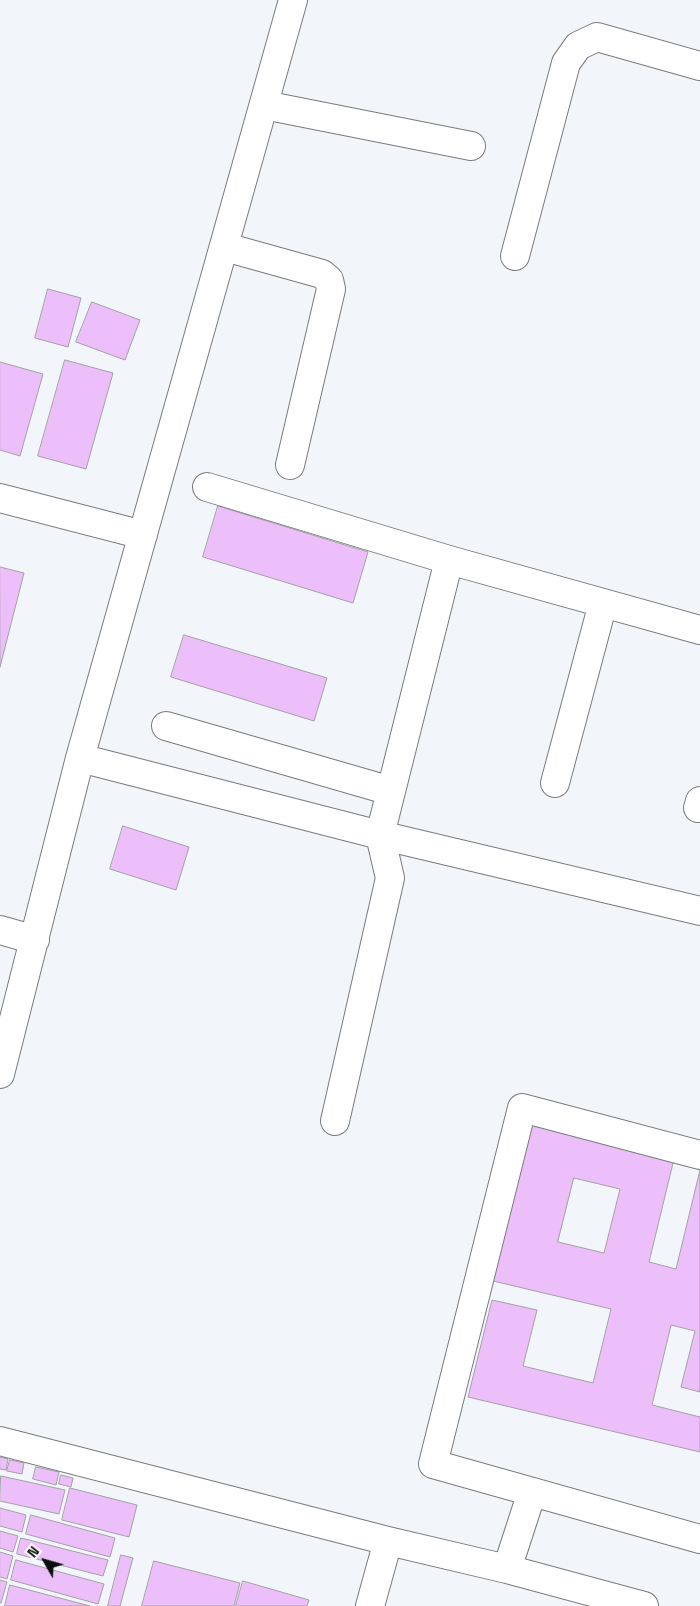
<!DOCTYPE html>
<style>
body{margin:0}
#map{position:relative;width:700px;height:1606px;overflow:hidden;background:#f2f6fa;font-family:"Space Grotesk",sans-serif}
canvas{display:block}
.north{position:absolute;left:20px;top:1536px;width:50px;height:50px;-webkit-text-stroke:4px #fff;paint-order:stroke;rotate:308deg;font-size:14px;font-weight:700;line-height:20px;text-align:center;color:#0b0c0e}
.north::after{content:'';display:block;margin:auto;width:18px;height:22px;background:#0b0c0e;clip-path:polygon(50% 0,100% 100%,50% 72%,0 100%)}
</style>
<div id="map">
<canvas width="700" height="1606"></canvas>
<div class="north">N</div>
</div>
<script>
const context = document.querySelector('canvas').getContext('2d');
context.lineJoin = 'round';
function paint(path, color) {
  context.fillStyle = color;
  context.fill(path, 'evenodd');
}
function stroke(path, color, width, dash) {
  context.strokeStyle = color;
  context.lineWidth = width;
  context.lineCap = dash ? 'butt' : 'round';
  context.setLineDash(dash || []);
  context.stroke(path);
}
const building = new Path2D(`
 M48,289L81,298L68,347L35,338Z
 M92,302L140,320L125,360L76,342Z
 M65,360L113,373L86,469L38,456Z
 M0,362L43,374L20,456L0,450Z
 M218,506L368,552L353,603L203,557Z
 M0,567L24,573L0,667Z
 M184,635L327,678L314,721L171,677Z
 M123,826L189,847L176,890L110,869Z
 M529,1120L675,1155L649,1262L676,1269L700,1170V1392L681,1387L695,1331L671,1325L652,1405L700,1417V1452L468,1397L492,1300L537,1310L523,1366L593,1383L611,1309L489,1280ZM574,1178L620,1189L604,1253L558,1242Z
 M0,1457L8,1459L6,1470L0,1469Z
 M10,1460L24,1463L22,1474L7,1471Z
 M36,1467L59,1472L56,1485L33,1479Z
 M61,1475L73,1478L71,1487L59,1484Z
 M1,1476L65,1490L59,1514L0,1501Z
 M70,1488L137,1505L129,1537L62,1520Z
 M0,1508L26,1515L22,1532L0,1526Z
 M31,1515L115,1538L110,1557L26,1534Z
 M0,1531L18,1536L13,1552L0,1548Z
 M21,1538L108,1560L103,1576L17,1554Z
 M0,1552L13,1556L7,1579L0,1577Z
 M121,1555L133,1558L120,1606H108Z
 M16,1560L104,1584L98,1604L11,1580Z
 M154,1561L240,1583L234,1606H142Z
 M0,1580L7,1582L1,1603H0Z
 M243,1581L309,1600L307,1606H236Z
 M10,1585L90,1606H5Z`);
paint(building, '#edbffa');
stroke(building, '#a3a0a4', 1);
const minor = new Path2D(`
 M264,105L471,146
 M225,247L322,274L329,280L331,289L290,465
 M515,256L566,63L578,46L597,37L700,66
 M207,487L449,560L700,630
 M0,498L143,535
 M166,726L391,791
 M80,758L380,835L700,911
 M555,783L603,603
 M698,808L700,801
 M0,930L35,940
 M0,1074L80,758L293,0
 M335,1121L390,878L380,835L449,560
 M700,1155L522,1108L433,1464L700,1539
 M0,1441L388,1541L507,1569L644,1606
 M507,1569L532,1492
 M370,1606L388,1541`);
stroke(minor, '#787b7f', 30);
stroke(minor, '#fff', 28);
</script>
